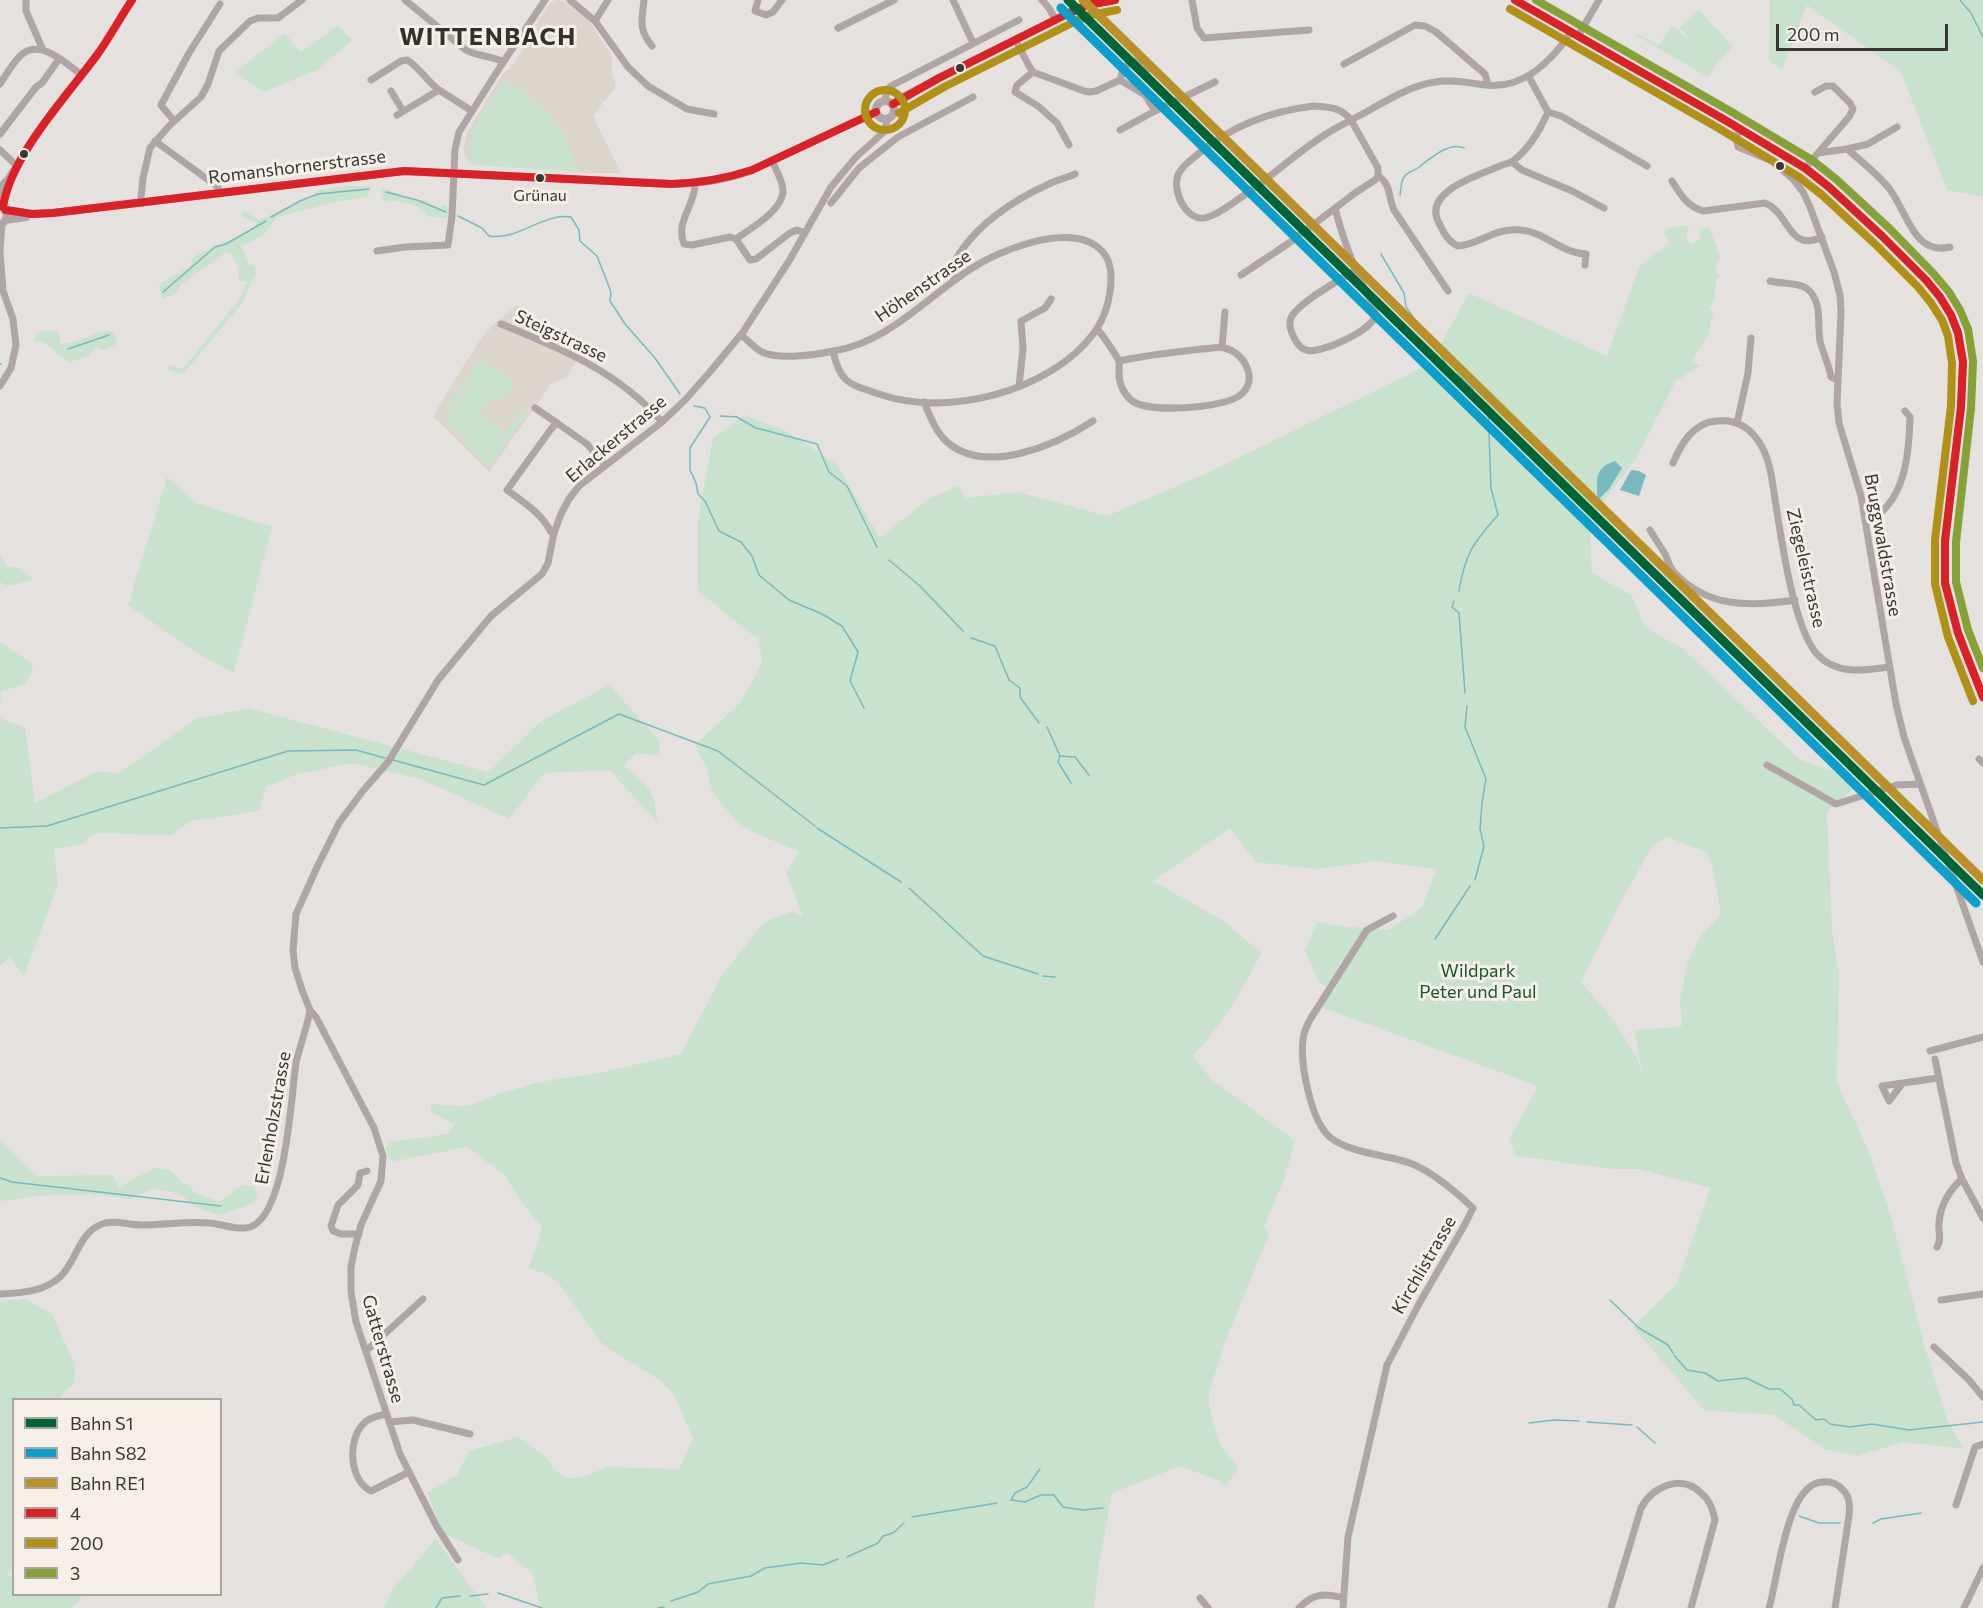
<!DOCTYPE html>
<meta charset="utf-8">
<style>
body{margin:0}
#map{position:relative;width:1983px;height:1608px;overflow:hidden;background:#e4e1de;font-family:Commissioner,sans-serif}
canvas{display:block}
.legend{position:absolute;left:12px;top:1398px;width:210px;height:198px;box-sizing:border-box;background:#f5efe7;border:2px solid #aaa59f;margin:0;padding:8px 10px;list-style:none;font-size:18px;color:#393734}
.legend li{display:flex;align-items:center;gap:12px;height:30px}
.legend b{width:30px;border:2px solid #aaa59f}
.scale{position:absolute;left:1776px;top:24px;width:172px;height:27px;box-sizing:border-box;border:3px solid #393734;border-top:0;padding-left:8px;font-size:18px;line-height:21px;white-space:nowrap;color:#393734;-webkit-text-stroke:4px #f5efe7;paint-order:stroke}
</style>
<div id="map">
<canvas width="1983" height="1608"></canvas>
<ul class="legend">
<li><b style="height:8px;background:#006536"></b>Bahn S1</li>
<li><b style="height:8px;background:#0b9fcc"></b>Bahn S82</li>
<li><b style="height:8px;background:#ba9128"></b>Bahn RE1</li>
<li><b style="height:8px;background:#da2128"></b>4</li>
<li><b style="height:8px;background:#b09015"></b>200</li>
<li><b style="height:8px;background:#85a138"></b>3</li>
</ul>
<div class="scale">200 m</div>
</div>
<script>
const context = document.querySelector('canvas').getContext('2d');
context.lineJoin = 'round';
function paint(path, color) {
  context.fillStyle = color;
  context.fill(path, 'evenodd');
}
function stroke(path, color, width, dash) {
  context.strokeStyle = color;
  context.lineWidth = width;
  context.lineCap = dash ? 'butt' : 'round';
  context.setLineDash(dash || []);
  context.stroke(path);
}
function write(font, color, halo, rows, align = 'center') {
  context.font = font + ' Commissioner,sans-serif';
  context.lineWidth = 6;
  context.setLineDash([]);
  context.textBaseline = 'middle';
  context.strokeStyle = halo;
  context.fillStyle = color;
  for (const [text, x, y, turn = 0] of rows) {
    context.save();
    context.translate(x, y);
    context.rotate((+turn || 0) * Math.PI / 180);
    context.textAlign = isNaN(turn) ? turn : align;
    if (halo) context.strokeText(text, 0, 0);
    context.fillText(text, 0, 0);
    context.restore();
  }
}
paint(new Path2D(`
 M556,0H560L568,4L586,17L612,56V73L616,86L593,116L621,173H585L573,170L468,162L463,150L468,131L502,75L512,66L529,41L531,31L550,3Z
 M518,305L542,332L553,350L577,361L567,377L551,384L489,472L433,416L467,360L483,336L497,321Z`), '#dbd5cc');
paint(new Path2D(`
 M1770,0H1983V197L1947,190L1901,72L1807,5L1782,70L1769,60Z
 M1699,10L1733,47L1714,66L1715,68L1708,77L1636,35L1637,33L1659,45L1671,27L1674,26L1689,41L1690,40L1679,27Z
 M338,25L352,40L317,70L263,92L235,72L285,33L299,51H303Z
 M504,80C526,94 547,107 561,129C569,141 573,159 579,172L471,165L472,130Z
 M351,186L370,187L368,197L341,201L285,215L276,218L264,235L242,246L249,266L254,265L257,273L253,279L241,305L183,374L168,370V365L183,369L240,298L247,281H238L239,268L232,255L226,252L182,284L175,294L162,299L159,286L162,282L191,266L192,258L218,244L227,242L239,237L246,233L257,223L242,217L244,211L259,220L312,198L318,190Z
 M383,188L416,201L425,200L433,208L441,209L443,204L448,207L447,218L429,217C420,202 399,202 383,200L381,190Z
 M1680,226H1689L1686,238L1690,244L1701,239L1699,232L1705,228L1710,229L1720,256L1715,270L1720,277L1716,280L1715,298L1710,308L1714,315L1710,323V332L1691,362L1700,365L1675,382L1636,459L1600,506L1590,535L1592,573L1632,596L1644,625L1649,630L1683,649L1800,760L1862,781L1827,812L1832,930L1839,974L1837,1083L1869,1152L1892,1220L1924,1344L1948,1422L1964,1449L1903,1442L1856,1456L1825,1449L1774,1415L1704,1410L1633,1327L1677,1284L1710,1188L1640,1169H1612L1516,1156L1509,1140L1538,1086L1321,1007L1331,991L1319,982L1305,951L1317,922L1339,926L1388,930L1422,908L1437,869L1375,861L1315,869L1256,862L1230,828L1153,881L1225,922L1261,953C1241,993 1223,1023 1193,1056L1211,1079L1295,1141L1284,1179L1264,1227L1269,1234L1227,1337L1209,1392V1406L1221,1447L1237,1465L1238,1471L1224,1486L1220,1481L1180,1466L1112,1493L1099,1565L1094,1608H662V1607L657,1608H540L533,1574L507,1552L499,1559L443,1533L427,1493L457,1475L469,1451L518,1437L548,1459L553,1468L566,1478H580L608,1467L679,1469L693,1439L675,1396L658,1379L603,1345L558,1282L544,1273L529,1268L542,1227L519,1199L505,1175L467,1147L396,1161L389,1159L386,1148L390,1142L447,1134L455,1125L431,1112V1104L461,1106L474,1104L498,1094L539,1082L604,1072L681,1054L721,977L764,922L791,912L803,916L786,873L799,851L752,832L737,822L712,792L707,769L695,745L741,702L762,663L759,640L698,591V520L713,438L745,415L788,432L837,465L880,538L927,500L958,486L966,498L1018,492L1107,516L1203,475L1430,364L1469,293L1607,356L1639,267L1669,243L1664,232L1672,227ZM1667,837L1707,852L1713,870L1721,915L1701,935L1688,962L1680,998L1682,1026L1634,1031L1643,1076L1637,1058L1615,1022L1581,982L1621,901L1652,847Z
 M44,330L59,332L60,344C80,344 94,329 114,332L117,338C116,347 110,348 102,350L96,347L87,357L70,362L60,356L43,341L35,342V334Z
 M480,359L515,383L501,402L472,382L454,407L451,405L470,381L468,380L439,420L437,419Z
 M473,384L493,398L463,437L444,423Z
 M521,412L527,415L488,468L462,440L482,415L506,433Z
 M167,477L196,503L272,527L234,673L200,655L128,605Z
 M0,554L7,567L21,568L33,580L8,586L0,582Z
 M0,642L31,663L33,671L23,685L1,691L0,712Z
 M609,685L660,741L659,755L636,753L623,766C648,785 655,789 657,821L609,770L544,773L509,819L421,779L352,763L297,774L266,787L260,810L233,815L191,821L172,835L94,833L82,844L54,849L58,885L24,976L10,957L0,966V718L25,728L35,803L98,771L118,774L196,719L248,708L489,772L540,722Z
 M0,1141L37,1176L112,1175L119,1187L154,1168L170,1170L183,1184H186L191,1187L194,1193L219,1202L243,1185L254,1186L258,1198L252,1203L220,1216L194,1206L179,1193L152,1189L130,1199L92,1194L48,1195L0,1201Z
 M24,1299L52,1314L75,1365L74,1384L62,1394L60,1399L14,1400V1563L7,1576L13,1577L14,1594L83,1595L75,1605L70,1608H0V1301Z
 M436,1539L486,1608H384L392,1590Z`), '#c8e2cd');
paint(new Path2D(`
 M1615,461L1622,468L1609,489L1597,501C1598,480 1592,469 1615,461Z
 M1631,470L1639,471L1646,475L1639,496L1620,490Z`), '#79b9bf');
stroke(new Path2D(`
 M1960,0L1971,13L1983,37
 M386,192L417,200L446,212
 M1400,195C1401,189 1401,181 1404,177C1408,171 1415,171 1419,167C1430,159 1449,141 1464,148
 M458,216L482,228L489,236C518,241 542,213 571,217L579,230L580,241L597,256L611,292L610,301L625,324L655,358L680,394
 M271,217L300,201L318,194L369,189
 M1381,254L1404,293L1406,307L1418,324L1437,346L1448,369
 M163,292L215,247L226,244L266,221
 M68,349L109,335
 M0,364H1
 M1457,374L1472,388L1476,398L1488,405L1491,488L1498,515C1473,543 1465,554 1459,591
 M694,406L705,408L710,417L690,448V470L696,483L698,494L705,501L719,531L741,542L752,556L759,575L789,600L822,614L842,626L858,652L850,681L864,708
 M720,416L737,417L756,428L817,444L829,472L847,486L877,547
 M889,560L920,586L963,631
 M1454,601L1452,607L1459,613L1465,693
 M971,638L995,646L1009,680L1020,688V697L1039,723
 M1467,706L1465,727L1486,779L1482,803L1480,829L1484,846L1475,880
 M1047,727L1060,756L1058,762L1071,783
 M1060,756L1075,757L1089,775
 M393,760L484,785L619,714L718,751L815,826
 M0,828L47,826L288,751L356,750L385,758
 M817,828L901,882
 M909,888L983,956L1038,974
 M1435,939L1470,886
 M1043,976L1055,977
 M0,1178L12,1182L221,1206
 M1610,1300L1639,1328L1668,1345L1673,1353
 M1674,1355L1687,1370L1705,1373L1718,1381L1746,1378L1769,1389H1780L1792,1399L1794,1405H1799L1816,1420L1824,1419L1830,1424L1850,1427L1872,1424L1909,1430L1983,1422
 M1587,1422L1632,1425
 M1529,1423L1554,1420L1579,1421
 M1637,1427L1655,1443
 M1040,1469L1027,1487L1015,1493L1011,1500L1025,1502L1041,1495H1054L1063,1507L1083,1510L1103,1508
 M1799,1516L1819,1523H1840
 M912,1517L997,1503
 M1873,1523L1881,1519L1921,1513
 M847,1557L878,1543L883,1536L893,1533L904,1523
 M498,1593L542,1608
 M470,1596L488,1594
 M671,1601L698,1592L708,1584L751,1576L765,1568L801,1563L823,1565L838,1559
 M436,1608L442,1598L460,1596
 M658,1608L664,1607`), '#79b9bf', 1.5);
stroke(new Path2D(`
 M26,0V11L43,50
 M405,0L466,50C478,57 491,55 503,62
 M570,0L595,21L628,67L648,86L687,109L714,114
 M644,0C642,20 638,29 652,46
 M758,0L755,11L766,15L773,12L782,0
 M953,0L973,43
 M1042,0L1049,8L1055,19
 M1192,0L1197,28L1204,38L1309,30
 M595,21L608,0
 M838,28L894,0
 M1578,36L1599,0
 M1015,39L1029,66L1033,72L1084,91L1090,92L1096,91L1120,80L1145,95L1155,111
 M1344,64L1415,25L1425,26L1436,32L1485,74L1488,85
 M1033,72L1017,85L1015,92L1038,106L1057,123L1069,145
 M1529,77L1548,112C1540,130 1529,149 1513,161C1509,164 1504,164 1500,166C1479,175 1424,191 1438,221C1443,231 1447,241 1458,246C1479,245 1495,227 1521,230C1545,232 1561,253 1586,254L1585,265
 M371,80L401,61L407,60C419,67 427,81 439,90
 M1120,80C1122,71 1124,66 1133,61L1150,69
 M0,84C6,75 12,64 20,56C39,37 65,63 82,75
 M391,91L403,111
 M1815,92L1826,86H1833L1850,103L1853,109L1849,117L1818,153
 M885,100L887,90L891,86L1019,20
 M1314,106C1329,107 1341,107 1351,120C1342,125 1332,130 1323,136C1295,154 1271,177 1243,196C1232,203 1221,213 1208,217C1187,225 1170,189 1179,173C1183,165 1191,160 1198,154C1231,126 1271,111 1314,106Z
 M1548,112L1561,116L1647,166
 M397,115L439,90L472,111
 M174,121L161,105L189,53L220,4
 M1740,129L1736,138L1738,147L1772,161L1793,179L1803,192L1810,207L1834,272L1840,295L1841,312L1837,404L1839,423L1861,496L1896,704L1904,737L1983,962
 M1120,130L1155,111L1215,82
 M0,134L36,87L42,83L59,59
 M155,141L218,187L219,193
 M1847,149L1868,144L1897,127
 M0,150L17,166
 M1512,162L1522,170L1572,191L1604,208
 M1805,168L1818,153L1847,149C1859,159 1883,179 1891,191C1908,215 1915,256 1950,247
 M1378,176C1391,183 1388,197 1394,210L1448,291
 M1672,181C1681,195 1687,206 1703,211L1765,203C1790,213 1788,253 1822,237
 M695,184C695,206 675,221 684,244L692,245L730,237L736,239L750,260L756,259L790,233L797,230L805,233
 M0,187L8,179L42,127L98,54L132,0
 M142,203L141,198L143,178L150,148L169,126L201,97L208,84L219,51L250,21L258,18H278L302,0
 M831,203L859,168L898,137L973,97
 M3,207L2,196L8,181
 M1335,209C1343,239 1353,266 1367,294C1371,300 1376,308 1375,315C1374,330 1319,355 1306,350C1299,348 1294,339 1292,333C1289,326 1289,318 1295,312C1308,297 1337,282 1355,270
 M736,239C751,228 780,212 783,193C784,183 776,169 772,161
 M0,250L2,224
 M377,251L405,247L448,245L452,216L455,149L459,132L500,67L545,0
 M0,252L3,291L13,319L16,345L11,368L0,386
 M1241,275L1289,243L1355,193L1375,180L1378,176V168L1351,120C1377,107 1406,86 1435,82C1452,79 1469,83 1486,85C1524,89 1551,62 1571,32
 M955,280C949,269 955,260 961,251C982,221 1016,199 1049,184C1057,180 1066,178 1075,174
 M1770,281C1781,284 1797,282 1806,288C1823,300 1817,324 1820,341C1823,353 1829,365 1831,377L1838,380
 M501,324C560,348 619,372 662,422
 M1097,328C1104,338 1112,348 1118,359C1120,363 1119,367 1119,372C1119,383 1123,393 1131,400C1147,414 1222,408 1239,396C1260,382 1245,352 1224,348C1217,346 1209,349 1202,349C1174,352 1147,355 1119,361
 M741,335C748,340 754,348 762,352C779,360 815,355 834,351C851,348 869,341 884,332C915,314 940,289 969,270C998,251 1055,228 1089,242C1105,249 1111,261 1111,278C1111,297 1105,318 1094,333C1050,392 946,418 879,394C850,384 840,384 833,351
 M1222,347L1225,312
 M1019,386L1023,349L1021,321L1045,308L1051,299
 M924,402C930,416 935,431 947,442C986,476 1056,445 1093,421
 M535,408L557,423
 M1737,423L1748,373L1751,338
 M1673,463C1681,444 1693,423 1716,421C1734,419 1749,426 1759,442C1770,458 1772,480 1775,499C1781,537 1793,625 1816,653C1835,675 1863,671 1889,667
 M1866,523C1905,503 1909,457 1910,417L1905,411
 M1650,530C1655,538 1660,546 1665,554C1668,560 1669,566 1673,571C1706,608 1750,607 1795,600
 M554,533L551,532C541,513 525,503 507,490L551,429L557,423L587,444L605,465
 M1979,759L1983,763
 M1767,765L1836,804L1897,785L1920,784
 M1930,1051L1983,1037
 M1935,1059L1956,1163L1962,1179L1983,1218
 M1902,1084L1889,1101L1882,1086L1938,1078
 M359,1234H341L333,1231L331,1226L338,1205L358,1185L360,1173L367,1171
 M1937,1247C1942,1240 1938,1231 1939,1223C1940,1206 1949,1190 1962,1179
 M0,1294C20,1293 44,1292 60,1277C78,1260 78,1231 105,1223C117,1220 129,1225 141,1225C164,1225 186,1221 209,1223C221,1224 233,1229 245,1228C286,1226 291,1095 296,1063C300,1045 307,1028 310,1010
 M1941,1300L1983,1294
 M1934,1347L1969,1380L1983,1397
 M366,1351L423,1299
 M386,1414C379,1416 370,1417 364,1423C347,1439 349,1481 371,1491L409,1472
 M389,1422L413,1420L470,1434
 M1956,1505L1975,1447L1983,1444
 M458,1560L437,1527L400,1454L356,1322L351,1292V1267L355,1247L361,1225L381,1181L383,1156L374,1128L316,1017L310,1010L302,990L295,968L293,950L296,914L318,865L339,823L362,792L388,762L438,680L491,616L542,574L548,563L554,533L561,514L569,499L579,486L662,422L686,399L709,373L743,332L789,261L831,187L856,157L885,131L887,119
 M1200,1598L1208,1608
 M1299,1608C1313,1593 1325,1593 1343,1598
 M1343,1608L1348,1537L1387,1365L1420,1302L1464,1226L1473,1208C1455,1191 1433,1172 1410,1163C1387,1155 1350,1153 1331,1138C1311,1123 1300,1064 1303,1039C1304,1032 1307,1025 1311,1018L1367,930L1393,916
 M1611,1608L1641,1508C1653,1486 1682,1473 1702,1494C1710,1500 1713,1510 1715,1520L1691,1608
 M1769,1608C1778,1579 1786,1484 1822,1482C1830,1481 1838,1484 1843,1490C1850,1497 1850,1506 1849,1516L1835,1608
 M1964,1608L1983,1568`), '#aea5a4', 7);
stroke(new Path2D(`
 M1515,0L1725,120L1805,168L1829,187L1882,236L1926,280L1940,297L1951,315L1958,333L1963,362L1961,407L1945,541V583L1958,633L1983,697
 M876 110a9 9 0 1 1 18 0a9 9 0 1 1-18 0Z
 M893,104L903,97L939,78L1067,14L1087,5L1115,0
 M0,206C9,211 9,220 0,225
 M6,210L32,214L53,213L404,171L671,184C700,184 725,180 752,170L876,112
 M6,220L26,217`), '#b0a6a6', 8);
stroke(new Path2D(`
 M1515,0L1725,120L1805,168L1829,187L1882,236L1926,280L1940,297L1951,315L1958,333L1963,362L1961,407L1945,541V583L1958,633L1983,697
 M893,104L939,78L1067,14L1087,5L1115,0
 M3,207C11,155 66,97 97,55C110,37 120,18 132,0
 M6,210L32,214L53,213L404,171L671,184C699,183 725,179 752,170L876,112`), '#da2128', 8);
stroke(new Path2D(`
 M1510,9L1720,129L1799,177L1822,195L1875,244L1918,287L1931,303L1942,320L1948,336L1952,363L1951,406L1935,540V584L1948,637L1973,701
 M865 110a20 20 0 1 1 40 0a20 20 0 1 1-40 0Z
 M899,113L944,87L1072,23L1090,15L1117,10`), '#b09015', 8);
stroke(new Path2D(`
 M1536,0L1730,111L1812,160L1836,179L1889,228L1933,273L1949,292L1960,310L1968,329L1973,361L1971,408L1956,542V582L1968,630L1983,668`), '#85a138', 8);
stroke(new Path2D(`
 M1068,0L1983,895`), '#006536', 9);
stroke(new Path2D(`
 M1061,8L1976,903`), '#0b9fcc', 9);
stroke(new Path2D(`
 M1083,0L1983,880`), '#ba9128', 9);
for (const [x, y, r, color] of [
 [960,68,5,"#393734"],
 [24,154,5,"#393734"],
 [1780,166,5,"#393734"],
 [540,178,5,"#393734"]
]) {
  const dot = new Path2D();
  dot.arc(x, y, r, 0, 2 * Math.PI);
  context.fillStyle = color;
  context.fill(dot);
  stroke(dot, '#f5efe7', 2);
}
write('16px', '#393734', '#f5efe7', [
 ["Grünau",540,196]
]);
write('18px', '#393734', '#f5efe7', [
 ["Romanshornerstrasse",297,167,-7],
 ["Höhenstrasse",923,286,-35],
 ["Steigstrasse",561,336,25],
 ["Erlackerstrasse",616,439,-40],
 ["Bruggwaldstrasse",1883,545,80],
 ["Ziegeleistrasse",1806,568,77],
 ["Erlenholzstrasse",273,1118,-80],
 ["Kirchlistrasse",1424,1265,-60],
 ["Gatterstrasse",383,1349,74]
]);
write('18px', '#12572f', '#f5efe7', [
 ["Wildpark",1478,971],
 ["Peter und Paul",1478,992]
]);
context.letterSpacing = '1.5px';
write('bold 24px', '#34302a', '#f5efe7', [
 ["WITTENBACH",488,37]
]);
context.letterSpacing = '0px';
</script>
